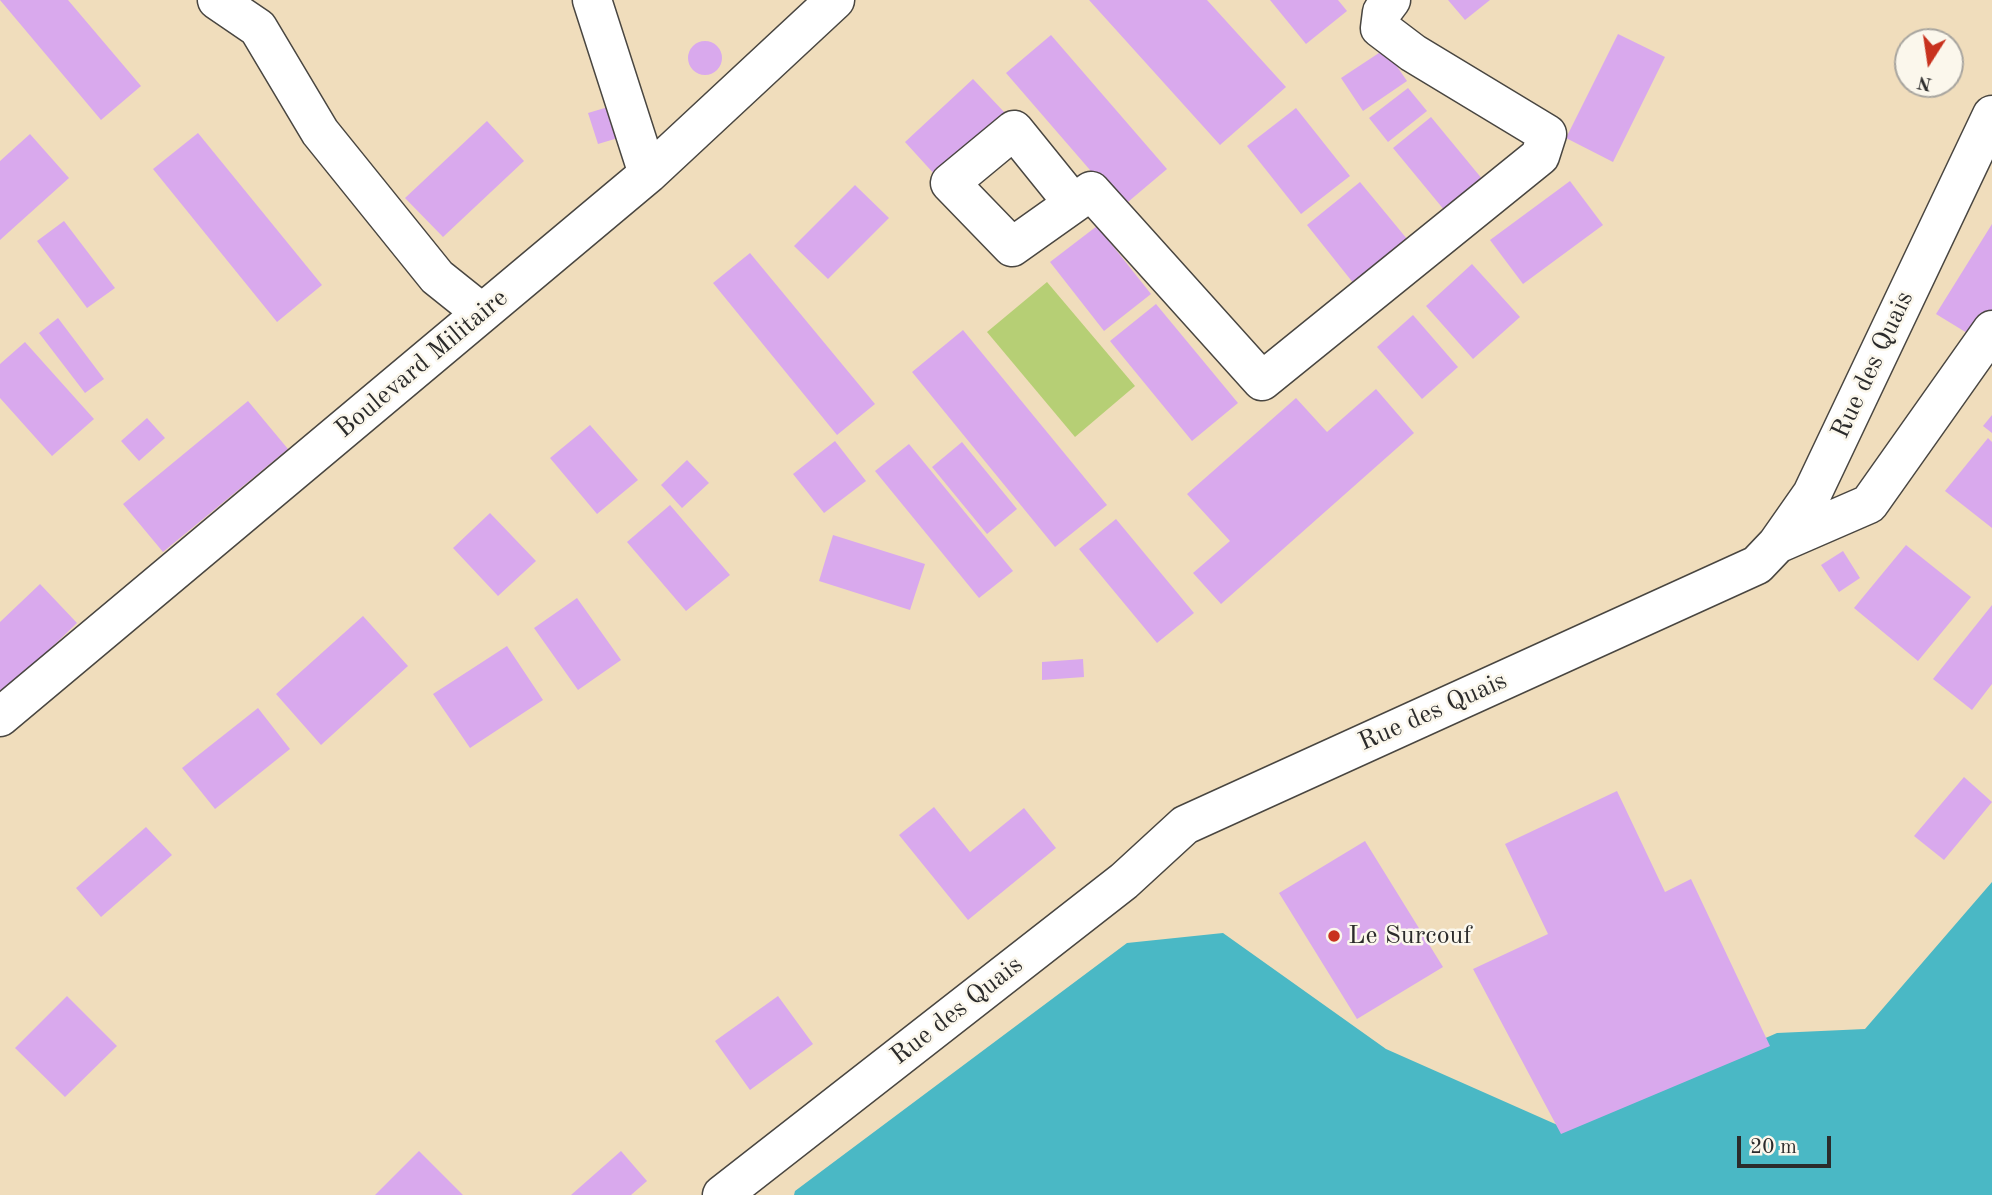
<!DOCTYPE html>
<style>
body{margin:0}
#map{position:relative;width:1992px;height:1195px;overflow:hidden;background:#f0ddbc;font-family:"Old Standard TT",serif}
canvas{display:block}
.north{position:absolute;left:1894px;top:28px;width:70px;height:70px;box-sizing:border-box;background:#fbf7ec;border:2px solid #a8a59f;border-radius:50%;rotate:192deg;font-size:19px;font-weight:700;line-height:28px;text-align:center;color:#2b2b2b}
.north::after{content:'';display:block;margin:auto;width:24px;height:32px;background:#c8321e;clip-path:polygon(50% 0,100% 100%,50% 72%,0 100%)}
.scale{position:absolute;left:1737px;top:1136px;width:94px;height:32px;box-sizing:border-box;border:4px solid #2b2b2b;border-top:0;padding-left:9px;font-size:21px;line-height:24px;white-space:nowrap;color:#2b2b2b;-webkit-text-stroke:5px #fbf7ec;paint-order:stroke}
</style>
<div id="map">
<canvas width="1992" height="1195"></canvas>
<div class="north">N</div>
<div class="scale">20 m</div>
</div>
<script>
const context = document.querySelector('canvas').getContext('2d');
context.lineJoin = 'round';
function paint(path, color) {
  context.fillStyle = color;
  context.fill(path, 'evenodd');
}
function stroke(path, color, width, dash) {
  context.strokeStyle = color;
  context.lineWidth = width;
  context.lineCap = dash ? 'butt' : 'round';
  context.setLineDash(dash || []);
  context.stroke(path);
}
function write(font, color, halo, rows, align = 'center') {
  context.font = font + ' "Old Standard TT",serif';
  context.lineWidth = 5;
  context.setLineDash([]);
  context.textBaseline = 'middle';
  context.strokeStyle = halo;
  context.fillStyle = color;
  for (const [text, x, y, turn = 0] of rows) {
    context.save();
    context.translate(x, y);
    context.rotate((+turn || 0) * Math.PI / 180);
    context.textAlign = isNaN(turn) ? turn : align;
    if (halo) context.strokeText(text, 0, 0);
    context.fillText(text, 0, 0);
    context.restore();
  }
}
paint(new Path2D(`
 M1047,282L1135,386L1075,437L987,332Z`), '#b6cf75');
paint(new Path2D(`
 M1992,882V1195H794L795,1191L1127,943L1223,933L1386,1049L1562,1127L1777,1033L1865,1029Z`), '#4ab8c5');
paint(new Path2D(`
 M0,0H68L141,86L101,120Z
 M1089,0H1207L1286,87L1220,145Z
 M1270,0H1338L1347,11L1306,44Z
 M1448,0H1490L1465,20Z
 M1618,34L1665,57L1613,162L1566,138Z
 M1051,35L1167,169L1122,207L1006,73Z
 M688 58a17 17 0 1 1 34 0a17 17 0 1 1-34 0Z
 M1385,49L1407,81L1363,111L1341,78Z
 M973,79L1005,113L936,176L905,142Z
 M1408,88L1427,111L1388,142L1369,118Z
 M608,107L618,138L598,144L588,113Z
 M1296,108L1350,176L1301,214L1247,146Z
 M1431,117L1483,180L1445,211L1393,148Z
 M487,121L524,161L443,237L405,198Z
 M198,133L322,285L277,322L153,169Z
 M30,134L69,178L0,240V161Z
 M1570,181L1603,225L1523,284L1490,240Z
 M1360,182L1412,245L1358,289L1307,225Z
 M855,185L889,218L828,279L794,246Z
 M64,221L115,288L87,308L37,241Z
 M1992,224V332L1985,344L1936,314Z
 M1097,226L1151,294L1104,331L1050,262Z
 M750,253L875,404L837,435L713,283Z
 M1472,264L1520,317L1473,359L1426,306Z
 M1156,304L1238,403L1192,441L1110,341Z
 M1413,315L1458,367L1422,399L1377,347Z
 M58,318L104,379L85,393L39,333Z
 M963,330L1107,505L1055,547L912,372Z
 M25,342L94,419L52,456L0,398V364Z
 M1376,389L1414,433L1221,604L1193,573L1230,541L1187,494L1296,398L1327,432Z
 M248,401L288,449L163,552L123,504Z
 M1992,415V433L1983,426Z
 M147,418L165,438L139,461L121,441Z
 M590,425L638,480L597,514L550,458Z
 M1988,438L1992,442V528L1945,491Z
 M835,441L866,481L824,513L793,474Z
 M962,442L1017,509L987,534L932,467Z
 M909,444L1013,571L979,598L875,471Z
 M687,460L709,483L682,508L661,485Z
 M670,505L730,575L686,611L627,542Z
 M490,513L536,561L498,596L453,548Z
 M1116,519L1194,613L1157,643L1079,549Z
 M833,535L925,564L910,610L819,581Z
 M1906,545L1971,597L1918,661L1854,608Z
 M1843,551L1860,578L1839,592L1821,565Z
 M40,584L77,623L0,697V622Z
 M577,598L621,660L578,690L534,628Z
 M1992,605V684L1972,710L1933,679Z
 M363,616L408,666L321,745L276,694Z
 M507,646L543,700L470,748L433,694Z
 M1083,659L1084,677L1042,680V662Z
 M258,708L290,749L215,809L182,768Z
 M1964,777L1992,802L1944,860L1914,836Z
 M1617,791L1665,892L1691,879L1770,1046L1561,1134L1473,969L1548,934L1505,844Z
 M934,807L970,852L1024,808L1056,848L968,920L899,835Z
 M146,827L172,855L101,917L76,888Z
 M1365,841L1443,967L1357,1019L1279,893Z
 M67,996L117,1046L65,1097L15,1048Z
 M778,996L813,1044L750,1090L715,1041Z
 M419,1151L463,1195H375Z
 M621,1151L647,1181L631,1195H571Z`), '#d9a9ed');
const minor = new Path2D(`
 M217,0L258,28L320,132L437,277L482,313
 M592,0L648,174
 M1073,203L1014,130L950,183L1012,247L1091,191L1262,381L1540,156L1547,134L1413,53L1380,28L1382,12L1391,0
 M1777,544L1869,504L1992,330
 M0,717L648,174L835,0
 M722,1195L1124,881L1185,825L1757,565L1777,544L1812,494L1992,115`);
stroke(minor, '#494641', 41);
stroke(minor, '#fff', 38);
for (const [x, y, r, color] of [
 [1334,936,7,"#c8321e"]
]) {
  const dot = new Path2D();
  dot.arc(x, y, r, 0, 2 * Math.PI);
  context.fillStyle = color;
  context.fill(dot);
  stroke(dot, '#fbf7ec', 2.5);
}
write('26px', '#2b2b2b', '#fbf7ec', [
 ["Boulevard Militaire",422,364,-40],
 ["Rue des Quais",1873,365,-65],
 ["Rue des Quais",1433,712,-24],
 ["Rue des Quais",957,1011,-38]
]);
write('26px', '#2b2b2b', '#fbf7ec', [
 ["Le Surcouf",1348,936]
], 'left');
</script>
